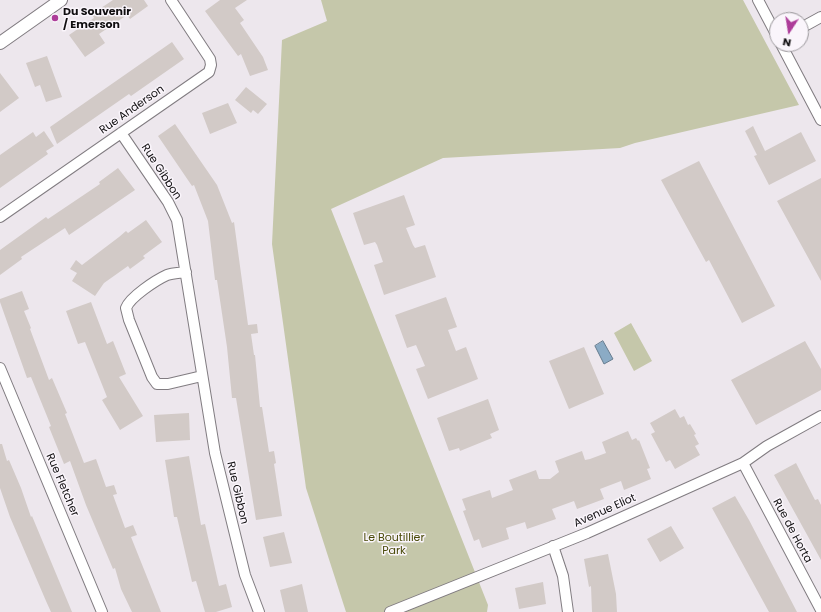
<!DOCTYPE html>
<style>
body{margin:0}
#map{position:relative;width:821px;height:612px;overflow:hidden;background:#ede7ed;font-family:Poppins,sans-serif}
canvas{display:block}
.north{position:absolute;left:769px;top:12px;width:40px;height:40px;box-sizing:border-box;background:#faf5fb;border:1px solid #9c999d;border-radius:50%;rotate:192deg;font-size:11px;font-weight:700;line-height:16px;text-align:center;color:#100e10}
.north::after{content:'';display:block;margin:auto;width:14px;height:18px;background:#ad3c99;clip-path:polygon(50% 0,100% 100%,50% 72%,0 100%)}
</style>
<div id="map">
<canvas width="821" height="612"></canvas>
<div class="north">N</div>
</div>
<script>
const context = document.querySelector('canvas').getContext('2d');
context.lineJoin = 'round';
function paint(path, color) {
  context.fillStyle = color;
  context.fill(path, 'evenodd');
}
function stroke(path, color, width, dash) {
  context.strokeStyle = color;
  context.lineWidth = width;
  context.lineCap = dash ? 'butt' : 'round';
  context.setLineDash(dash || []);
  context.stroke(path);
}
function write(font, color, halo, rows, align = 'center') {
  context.font = font + ' Poppins,sans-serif';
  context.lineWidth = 3;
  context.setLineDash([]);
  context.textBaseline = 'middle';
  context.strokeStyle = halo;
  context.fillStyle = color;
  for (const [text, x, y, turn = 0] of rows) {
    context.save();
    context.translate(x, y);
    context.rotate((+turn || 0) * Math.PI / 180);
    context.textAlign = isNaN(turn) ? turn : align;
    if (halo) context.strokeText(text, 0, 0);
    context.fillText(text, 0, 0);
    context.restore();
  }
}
paint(new Path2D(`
 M321,0H743L799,105L635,143L620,148L443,158L331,209L488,605L487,612H346L306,488L272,244L282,40L327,21Z
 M631,323L652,361L634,371L614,333Z`), '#c5c7aa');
const water = new Path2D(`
 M603,341L613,359L604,364L595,346Z`);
paint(water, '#8babc5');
stroke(water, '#667c8f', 1);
paint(new Path2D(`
 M113,0H144L148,6L130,19L127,15L99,34L105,43L85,57L69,35L94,18L92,14Z
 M220,0H247L235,8L244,20L240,23L263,57L268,70L250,76L241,54L238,56L205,11Z
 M172,42L184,59L131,96L129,94L57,144L50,127Z
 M47,56L62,97L46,102L40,85L35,87L26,63Z
 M0,73L19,98L0,112Z
 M246,87L267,104L258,114L253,110L251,113L235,100Z
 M228,103L237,123L210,134L202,113Z
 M175,124L217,185L232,223L234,222L248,325L257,324L258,333L251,334L254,355H255L260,407H262L269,452L274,451L276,463L274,464L282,516L256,520L236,398H232L227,347L217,280H215L208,221L194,185L192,186L158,136Z
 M753,126L765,151L801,132L816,161L769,185L754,156L757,155L745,131Z
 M44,131L54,146L46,151L48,154L0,188V155L33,132L36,137Z
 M699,161L775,306L742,323L709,260L706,262L661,180Z
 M118,168L135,190L69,235L65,228L21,257L22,259L0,275V250L46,217L48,219L100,184L99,182Z
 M821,178V281L777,201Z
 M404,195L415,225L406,228L413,245L415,248L425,245L436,277L384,295L374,265L383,262L377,245L375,242L364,245L353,213Z
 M146,220L162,242L143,256L145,258L130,269L128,266L104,283L95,296L72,281L77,273L70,269L76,260L82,265L119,237L126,231L128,233Z
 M22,291L29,309L24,311L31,328L30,329L49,380L52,378L67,413L65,414L84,463L96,459L106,487L114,485L117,494L113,495L125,528L133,525L137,535L131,537L161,612H132L121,589L115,568L113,569L86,505L70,461L64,464L49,427L51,426L31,377L27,378L0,302V299Z
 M446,297L457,327L448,330L456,351L466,347L478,379L428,399L416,369L425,366L416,345L407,348L395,315Z
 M91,302L107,344L113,341L126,374L119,377L143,416L120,430L102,400L107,397L85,342L78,344L66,311Z
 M805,341L821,369V390L756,425L731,380Z
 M584,347L604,394L569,409L549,361Z
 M488,399L499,430L490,434L492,438L460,451L459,448L449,451L437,418Z
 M675,409L680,418L684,416L688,425L690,424L696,434L694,435L699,444L695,446L700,455L675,469L670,460L666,462L651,434L655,432L650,423Z
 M189,413L190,440L156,442L154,415Z
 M628,431L632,440L636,438L638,441L639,440L650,468L647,469L651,479L624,490L621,481L600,489L604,499L577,509L574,501L552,509L556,519L527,529L525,522L506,528L509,539L482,548L479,539L474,541L463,511L466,510L462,499L490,490L492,498L513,490L509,480L536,470L539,479H550L559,472L555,461L582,451L585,460L590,459L606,453L602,442Z
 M0,444H2L7,461L9,460L21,488L31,517L32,516L72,612H51L46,601L10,517L0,488Z
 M189,456L201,525L205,524L219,586L226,584L232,607L216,612H205L196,581L192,582L177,517H174L165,460Z
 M796,463L815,500L818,499L821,505V560L774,475Z
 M735,496L749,520L797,612H769L712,508Z
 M671,526L684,548L660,562L647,539Z
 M284,532L292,563L270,567L263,537Z
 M608,554L616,594L617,612H592L591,586L589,587L584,559Z
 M543,582L546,604L519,609L515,588Z
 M302,584L308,612H285L280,590Z`), '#d2cac7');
const minor = new Path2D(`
 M758,0L777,36
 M801,28L821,17
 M781,44L821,120
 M121,133L168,202L177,220L215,453L245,575L259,612
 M0,217L209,72L211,65L210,59L171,0
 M186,272C180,273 173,273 167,275C156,280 130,297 126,308L129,320L152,377L157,384H168L202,376
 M0,368L102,612
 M743,463L821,610
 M553,546L563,576L568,612
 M390,612L587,533L743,463L767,446L821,416`);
const tertiary = new Path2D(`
 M0,43L61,0`);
stroke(minor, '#817c81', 12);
stroke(tertiary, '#817c81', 14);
stroke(minor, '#fff', 10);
stroke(tertiary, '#fff', 12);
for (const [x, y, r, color] of [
 [55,18,4,"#ad3c99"]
]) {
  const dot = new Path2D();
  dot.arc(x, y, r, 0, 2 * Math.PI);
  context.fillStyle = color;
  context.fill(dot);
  stroke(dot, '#faf5fb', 1.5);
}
write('bold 11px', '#100e10', '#faf5fb', [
 ["Du Souvenir",63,12],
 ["/ Emerson",63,25]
], 'left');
write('11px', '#100e10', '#faf5fb', [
 ["Rue Anderson",132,110,-35],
 ["Rue Gibbon",161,172,57],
 ["Rue Fletcher",62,485,67],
 ["Rue Gibbon",237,493,77],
 ["Avenue Eliot",605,511,-24],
 ["Rue de Horta",792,531,62]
]);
write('11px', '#494a08', '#faf5fb', [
 ["Le Boutillier",394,538],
 ["Park",394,551]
]);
</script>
